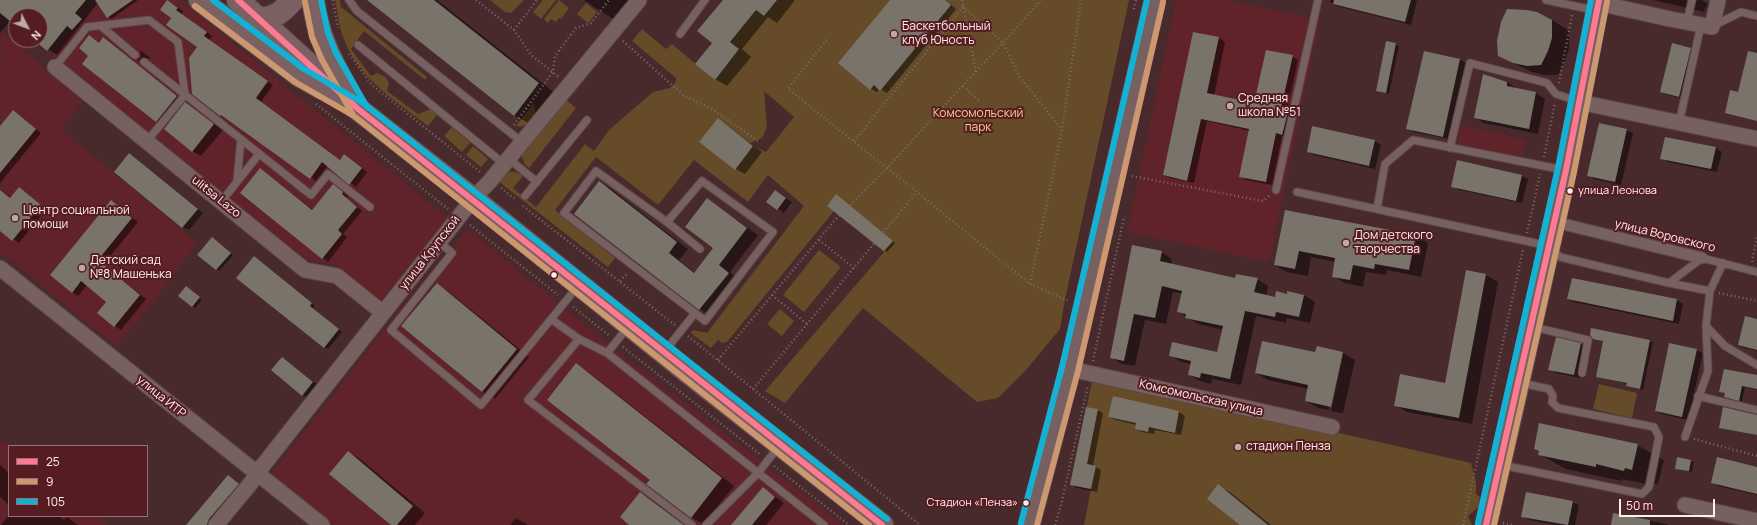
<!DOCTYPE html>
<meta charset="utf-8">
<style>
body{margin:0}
#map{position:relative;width:1757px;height:525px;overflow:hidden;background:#482a2c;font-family:Manrope,sans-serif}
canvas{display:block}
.legend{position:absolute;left:8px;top:445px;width:140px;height:72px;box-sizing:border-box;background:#551d22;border:1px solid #997174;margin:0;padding:5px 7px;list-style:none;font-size:12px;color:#feeeee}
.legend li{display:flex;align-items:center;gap:8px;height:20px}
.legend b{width:20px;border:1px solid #997174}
.north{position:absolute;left:8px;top:8px;width:40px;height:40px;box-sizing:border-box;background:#551d22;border:1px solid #997174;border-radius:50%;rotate:132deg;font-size:11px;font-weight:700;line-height:16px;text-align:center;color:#feeeee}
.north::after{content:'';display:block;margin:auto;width:14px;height:18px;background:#bea9aa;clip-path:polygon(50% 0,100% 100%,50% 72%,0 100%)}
.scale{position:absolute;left:1619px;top:499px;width:96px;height:18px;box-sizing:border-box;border:2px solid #feeeee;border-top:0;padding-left:5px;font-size:12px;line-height:14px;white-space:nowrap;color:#feeeee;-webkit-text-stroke:3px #551d22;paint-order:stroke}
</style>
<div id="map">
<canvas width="1757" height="525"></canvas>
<ul class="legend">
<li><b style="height:5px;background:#fe7a93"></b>25</li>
<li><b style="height:5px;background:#cd976f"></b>9</li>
<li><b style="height:5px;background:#13b2d5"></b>105</li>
</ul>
<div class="north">N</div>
<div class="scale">50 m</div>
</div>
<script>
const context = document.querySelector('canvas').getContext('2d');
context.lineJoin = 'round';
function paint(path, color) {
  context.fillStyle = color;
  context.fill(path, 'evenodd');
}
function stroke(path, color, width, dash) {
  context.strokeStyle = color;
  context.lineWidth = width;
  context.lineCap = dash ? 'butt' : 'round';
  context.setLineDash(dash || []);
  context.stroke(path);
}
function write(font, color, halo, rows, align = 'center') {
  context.font = font + ' Manrope,sans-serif';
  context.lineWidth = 4;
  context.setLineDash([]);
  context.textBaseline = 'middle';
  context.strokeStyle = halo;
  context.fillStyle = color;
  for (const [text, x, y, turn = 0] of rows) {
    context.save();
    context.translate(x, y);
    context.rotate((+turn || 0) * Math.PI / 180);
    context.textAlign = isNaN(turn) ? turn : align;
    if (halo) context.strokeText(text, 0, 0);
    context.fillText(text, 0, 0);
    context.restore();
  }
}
paint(new Path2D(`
 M100,0H180L448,218L381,301L337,265L307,260L52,56Z
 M1176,0H1227L1320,20L1269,262L1127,232Z
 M1,31L83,101L61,129L197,243L163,289L116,346L0,252Z
 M1461,125L1526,140L1522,158L1457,143Z
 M470,231L608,344L844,525H333L274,479L272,473L428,274L464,233Z
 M0,440L9,447V516H97L108,525H0Z`), '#5f2329');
paint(new Path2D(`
 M335,0H340L341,7L427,77L425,80L364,31L351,49L371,76L377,73L386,77L389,84L387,91L418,114L431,109L437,115L428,126C397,102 360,79 345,42C339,29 338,14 335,0Z
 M490,0H524L511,13L505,12Z
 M543,0H556L541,19L533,12Z
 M559,0L569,8L561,19L559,18L556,22L551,19L548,23L544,19Z
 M777,0H1129L1065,300L1060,329L1026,370L998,398L977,402L863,308L785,403L765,391L884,252L834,211L727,342L722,343L718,340L711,348L691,333L693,330L707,333L804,206L768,175L748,202L694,160L658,205L596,157L555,210L615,258L608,267L498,181C506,171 511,168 523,176L513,188L536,207L585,144L594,151L609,130L653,92L670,88L676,82V78L632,41L642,29L666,49L672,44L715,80L739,49L730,42L756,10L764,16ZM764,91L794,117L766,152L753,146L735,169L718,118L750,143L762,138L767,127Z
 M586,3L597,12L588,23L577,14Z
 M565,99L576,108L529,168L524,163L521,154Z
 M534,103C538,115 531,129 516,126Z
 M452,127L470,143L462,152L444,136Z
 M473,146L488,159L481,167L466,155Z
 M819,250L841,267L804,312L783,295Z
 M780,309L794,321L782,336L767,324Z
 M1093,377L1471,463L1476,482V494L1480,497L1479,507L1468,516L1472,525H1084L1091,489L1070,485Z
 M1599,384L1637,393L1632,418L1593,409Z`), '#654b27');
paint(new Path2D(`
 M0,0H100L57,55L35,40H40V16H16V24L11,20L0,33Z
 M108,0H138L111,19L100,6Z
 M368,0H437L556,94L532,125L514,115Z
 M584,0H638L620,23L594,7Z
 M724,0H795L777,23L768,17L742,49L751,57L727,86L715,79L713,43Z
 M892,0H945L956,9L887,93L880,89L877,92L871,89Z
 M1331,0H1417L1411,25L1337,6L1330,2Z
 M1653,0H1701L1708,4L1704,12Z
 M173,4L183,11L181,14L212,36L209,40L273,85L261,102L340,160L345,155L367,172L356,187L328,165L316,181L221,115L193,93L198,46L172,18Z
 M1552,20L1569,31V48L1565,61L1558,75H1545L1532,72L1499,56Z
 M1194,33L1219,38L1225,42L1214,96L1255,104L1292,56L1298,60L1287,110L1294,114L1288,138L1282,136L1272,185L1246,180L1240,176L1250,131L1207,121L1194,183L1170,178L1164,175Z
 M106,40L180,98L159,123L84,64L99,44Z
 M1387,42L1399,46L1389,94L1377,90Z
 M1690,49L1696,52L1685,99L1668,95L1661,91Z
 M140,50L151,58V59L148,58L143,60L142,62L139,60V62L138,60L141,57Z
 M1460,60L1466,63L1449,139L1414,132L1408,128Z
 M1484,76L1507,82L1516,88V89L1536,93L1545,99L1538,134L1484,123L1475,117Z
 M186,104L223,130L201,156L192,151Z
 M13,111L41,133L0,183V127Z
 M718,120L762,152L745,174L736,169Z
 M1313,128L1375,141L1381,145L1375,169L1314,155L1308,152Z
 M1627,130L1633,133L1621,185L1594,179L1588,175Z
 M1716,148L1722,152L1717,172L1668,162L1662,158Z
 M130,154L203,213L189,230L183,227Z
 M260,169L313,210L338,189L348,196L346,198L362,211L343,234L347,237L328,262L241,193Z
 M1522,176L1528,179L1522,203L1459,190L1452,186Z
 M600,183L611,189L688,249L679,260L695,273L715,248L707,199L758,235L730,272L739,280L711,316L700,309L576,213Z
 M19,188L46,209L19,243L0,230V190L11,198Z
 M776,191L792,202L784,213L768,201Z
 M839,197L895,243L887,252L829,205Z
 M111,201L138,222L103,265L146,299L121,330L115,326L108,302L87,285L78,296L72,292Z
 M1285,211L1416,236L1428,243L1421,277L1387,270L1386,275L1366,272L1363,287L1345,283L1333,276L1336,262L1311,257L1308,276L1287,272L1275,265Z
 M215,240L233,255L219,271L199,255Z
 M1161,252L1172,259L1171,265L1236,279H1257L1268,286L1266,296L1275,298L1287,295L1288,292L1304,295L1315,302L1310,323L1287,318L1286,323L1256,316L1241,385L1212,379L1211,384L1200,381L1189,375L1191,364L1181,362L1170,355L1218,354L1224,330L1198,324L1179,312L1183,294L1173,292L1166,324L1145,320L1135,366L1122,364L1111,357Z
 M258,259L315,306L313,308L342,332L328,349L324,347Z
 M1466,271L1486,275L1498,282L1472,424L1407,412L1395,405L1445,384Z
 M1572,279L1677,300L1683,304L1679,324L1574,302L1568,299Z
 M437,285L449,292L529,357L495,399L482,392L403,326Z
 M189,289L202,300L195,308L180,296Z
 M1757,320V351L1745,348L1739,345Z
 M1592,329L1653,342L1643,390L1630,387L1627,386L1628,384L1597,377L1604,341L1593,338Z
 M1556,339L1581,344L1587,348L1580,378L1556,373L1550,369Z
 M1696,350L1703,353L1688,420L1662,414L1656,411Z
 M1316,353H1343L1355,360L1343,413L1331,411L1343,355H1341L1329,410L1318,408L1306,401L1308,389L1268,380L1256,373Z
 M282,358L319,386L309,398L303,395Z
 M576,365L588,372L734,486L703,524L691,517L651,480Z
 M1757,376V390L1745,387L1742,401L1725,397L1726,393Z
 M1114,398L1179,412L1185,416L1181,435L1155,430L1154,434L1142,432L1136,428L1137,425L1116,420L1109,417Z
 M1097,410L1103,413L1093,466L1101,470L1097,492L1077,488L1071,484Z
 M1757,416V435L1720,428Z
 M1637,445L1664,460L1658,484L1651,483V485L1622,479V481L1566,469L1539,454L1540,452L1535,449Z
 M348,452L360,459L425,513L415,525H392Z
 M1678,458L1694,462L1692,472L1676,468Z
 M0,465L9,473V505L0,497Z
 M1757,468V495L1718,486L1712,482Z
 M231,478L241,486L209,525H187Z
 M1219,486L1231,493L1271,525H1241Z
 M763,488L784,503L766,525H733Z
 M640,493L650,498L684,525H631Z
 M1572,502L1579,505L1575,525H1555L1529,520L1522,516Z
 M1614,514L1667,524L1668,525H1612Z
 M9,515V516H59L64,520L67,517L78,525H1Z
 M516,518L528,525H529H510Z`), '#0007');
paint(new Path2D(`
 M0,0H86L75,13L82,19L72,30L67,26L47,51L40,45V16H16V26L0,13Z
 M95,0H133L107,18Z
 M167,0L178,8L176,10L207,32L204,36L268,81L256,98L340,160L344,154L362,168L349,185L322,162L310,179L221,115L220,116L192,94L189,58L197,47L166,25L171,18L160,10Z
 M367,0H434L539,83L514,116Z
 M723,0H777L764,16L756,10L730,42L739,49L715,80L695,64L712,43L697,31Z
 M890,0H945L951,5L880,91L874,85L870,90L838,63Z
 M1334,0H1411L1405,22L1333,4Z
 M1507,9L1527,10L1537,12L1552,20V38L1548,51L1541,65L1527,66L1513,63L1498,56L1497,41L1501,22Z
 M1193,32L1219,37L1207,93L1254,103L1266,50L1293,55L1281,108L1288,110L1285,124L1282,135L1276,133L1266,182L1239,177L1249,129L1201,119L1187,181L1163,175Z
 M89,35L99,43L103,37L177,96L156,122L82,64L88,56L79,48Z
 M1386,41L1396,43L1386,93L1376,91Z
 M1672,43L1691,48L1679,97L1660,92Z
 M1424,51L1460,59L1443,137L1406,129Z
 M1748,51L1757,53V121L1725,113L1730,90L1738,92Z
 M1483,74L1507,82V86L1536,92L1529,129L1474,118Z
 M185,102L214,124L192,152L164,129Z
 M13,110L36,129L0,173V126Z
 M718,118L753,146L735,170L699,142Z
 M1599,123L1627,129L1615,182L1587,176Z
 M1312,126L1375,140L1369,166L1307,152Z
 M1665,137L1716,147L1711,169L1660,159Z
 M129,153L198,209L182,228L114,172Z
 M1457,160L1522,175L1516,201L1451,187Z
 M260,168L312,210L333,184L343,192L342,194L357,207L338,230L342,234L322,259L240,193Z
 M599,181L677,242L669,253L694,273L713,248L685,227L707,198L747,228L719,265L729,273L699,310L574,214Z
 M19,187L41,205L12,241L0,231V190L10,198Z
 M775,190L786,198L777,210L766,202Z
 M836,194L893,241L884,251L827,206Z
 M111,200L132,218L98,260L140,295L114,327L97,313L106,302L81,281L72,293L50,275Z
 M1285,210L1416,235L1409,270L1375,264L1374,269L1353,265L1350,280L1332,277L1335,258L1299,251L1295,269L1274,265Z
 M212,237L231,253L216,270L197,255Z
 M1132,245L1162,251L1160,261L1235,278L1236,274L1258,278L1254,292L1275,297L1276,291L1287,294V291L1304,295L1299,317L1276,312L1275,317L1245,311L1230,379L1201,373L1200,378L1188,375L1191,361L1169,356L1172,342L1217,352L1223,326L1185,318L1186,314L1177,312L1182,291L1162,286L1155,318L1134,314L1124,361L1110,358Z
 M254,256L312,303L310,306L339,329L324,348L236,278Z
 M1466,270L1486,274L1459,418L1394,406L1400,374L1445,383Z
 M1572,278L1677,299L1673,321L1567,299Z
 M437,283L517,349L482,392L401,326Z
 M186,286L200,297L192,307L178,296Z
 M1745,316L1757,319V350L1738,345Z
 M1591,328L1650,340L1640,389L1626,386L1627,383L1596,377L1603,341L1593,339L1590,335Z
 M1556,337L1581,343L1574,375L1548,370Z
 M1262,341L1315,352L1317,346L1343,352L1331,407L1305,401L1308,385L1255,373Z
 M1669,343L1697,349L1682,417L1655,411Z
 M282,357L313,382L302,396L271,370Z
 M576,363L722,478L691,518L646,484L650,480L547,400Z
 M1724,369L1757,375V389L1742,386L1739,401L1724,397L1725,393L1719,392Z
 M1113,396L1179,411L1175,433L1149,427L1148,432L1135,429L1136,423L1108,417Z
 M1086,407L1098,409L1087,464L1096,466L1091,489L1070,485Z
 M1723,407L1757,415V435L1719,428Z
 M1539,423L1638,444L1632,470L1625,468L1624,471L1596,464V467L1538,455L1539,451L1534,449Z
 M348,451L413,506L397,525H391L329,474Z
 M1677,457L1691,460L1689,471L1675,469Z
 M1717,457L1757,467V494L1711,483Z
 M228,475L239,484L209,519L207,525H186Z
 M1218,484L1268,525H1240L1207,499Z
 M763,487L775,497L752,525H731Z
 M640,492L684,525H629L620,517Z
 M1526,492L1573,501L1568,525L1521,517Z
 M1613,513L1650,520V525H1611Z`), '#79736a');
const service = new Path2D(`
 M349,0L357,11L522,142
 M1546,0L1594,10
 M1687,22L1692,0
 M101,26L135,55
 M1713,26L1741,12L1757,16
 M680,34L705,0
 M358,45L504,164
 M144,62L311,195L328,174L370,207
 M55,67L87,27L149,20L178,42L185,95L147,141
 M1679,123L1701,25
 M1450,148L1470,63L1547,83L1556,94L1577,101
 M509,159L537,182
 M237,181L241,139
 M1276,190L1318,0
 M1297,192L1549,246L1560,257L1669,283L1702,258L1757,272
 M525,196L587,120
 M221,202L259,154
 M1377,209L1385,164L1413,140L1564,170
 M667,222L596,171L564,213L695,313
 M439,242L452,253L391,330L481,405L578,286
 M1723,263L1710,291L1706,326L1725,346L1757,365
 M1669,283L1710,291
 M551,319L579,339L607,353L824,525
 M1534,327L1588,340L1582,373
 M579,339L528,400L692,525
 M665,351L695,313L705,321L773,232L702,181L667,222L700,249
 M607,353L628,327
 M1698,396L1757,410
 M1685,437L1708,371L1706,326
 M1502,465L1642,494L1649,487L1659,437L1654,427L1558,408L1552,402L1553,396L1549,389L1521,383
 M706,525L758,473L779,446`);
const pedestrian = new Path2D(`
 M1567,225L1702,258`);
const minor = new Path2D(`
 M1598,3L1670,19L1712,27L1718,0
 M55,67L305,270L337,276L383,313
 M1579,102L1757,139
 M0,268L322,525
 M1070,369L1332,427
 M1685,505L1757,521
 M216,525L251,483L257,473L473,199L491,180L639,0`);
const secondary = new Path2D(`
 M1029,525L1070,369L1155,0
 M1486,525L1519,382L1566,170L1599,0`);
const primary = new Path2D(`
 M200,0L300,76L322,88
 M238,0L358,109L473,199L685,370L882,525
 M313,0C317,34 332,62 348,92
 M260,19C277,17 282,12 293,0`);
stroke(service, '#5d4849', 9);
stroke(pedestrian, '#5d4849', 13);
stroke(minor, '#5d4849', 17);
stroke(secondary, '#5d4849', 23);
stroke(primary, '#5d4849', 24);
stroke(new Path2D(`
 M333,0L338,28
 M476,0L514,30L531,55L559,77
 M962,0L976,71L1003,43L1041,0
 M1134,9L1136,0
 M514,30L537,0
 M623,41L683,95L712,109L758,141
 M349,54L372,85L480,172
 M976,71L887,168L1030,284L1069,301
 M1559,83L1572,15
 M963,86L981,102
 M316,104L448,209
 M514,125L553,72L555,56L576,28L591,23L609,0
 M854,141L963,7L1003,43L1019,76L1062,130
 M1544,157L1555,103
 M1132,176L1263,201L1270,195
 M501,188L516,200
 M523,206L675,325
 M470,225L558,295
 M1527,233L1540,174
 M819,240L854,268
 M1752,262L1757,236
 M620,281L628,273
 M1030,284L1062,130L1081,0
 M1719,293L1757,301
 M772,295L807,324
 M573,307L610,336
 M688,336L920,525
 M623,347L761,455
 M718,360L834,221L887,168L788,89L827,39
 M1093,361L1124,217
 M753,389L916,193
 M1694,439L1757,456
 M774,466L849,525
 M1503,523L1512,525
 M1055,525L1061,505L1088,385
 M1463,525L1523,250`), '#7d6a6b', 2.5, [1, 3]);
stroke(service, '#766060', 7);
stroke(pedestrian, '#766060', 11);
stroke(minor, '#766060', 15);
stroke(secondary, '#766060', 21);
stroke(primary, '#7b6162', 22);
stroke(new Path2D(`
 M238,0L358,109L882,525
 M1486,525L1566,170L1599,0`), '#fe7a93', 6);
stroke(new Path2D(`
 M305,2L312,37L322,60L353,115
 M195,6L295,82L354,116L869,525
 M1037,525L1078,371L1163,2
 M1494,525L1574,172L1607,2`), '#cd976f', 6);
stroke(new Path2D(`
 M213,0L304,69L363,103L887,519
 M321,0L328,33L336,53L367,107
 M1021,523L1062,367L1147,0
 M1478,523L1558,168L1591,0`), '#13b2d5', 6);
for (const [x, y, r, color] of [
 [894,34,4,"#bea9aa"],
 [1230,106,4,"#bea9aa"],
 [1570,191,3.5,"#feeeee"],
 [15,218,4,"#bea9aa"],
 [1346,243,4,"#bea9aa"],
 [82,268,4,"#bea9aa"],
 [554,275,3.5,"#feeeee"],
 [1238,447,4,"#bea9aa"],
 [1026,503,3.5,"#feeeee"]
]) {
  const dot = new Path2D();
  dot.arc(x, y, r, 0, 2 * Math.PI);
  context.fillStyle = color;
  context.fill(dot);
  stroke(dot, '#551d22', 1.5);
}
write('11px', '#feeeee', '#551d22', [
 ["улица Леонова",1578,191],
 ["Стадион «Пенза»",1018,503,"right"]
], 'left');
write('12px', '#feeeee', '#551d22', [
 ["Баскетбольный",902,27],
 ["клуб Юность",902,41],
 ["Средняя",1238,99],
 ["школа №51",1238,113],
 ["Центр социальной",23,211],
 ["помощи",23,225],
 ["Дом детского",1354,236],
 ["творчества",1354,250],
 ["Детский сад",90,261],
 ["№8 Машенька",90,275],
 ["стадион Пенза",1246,447]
], 'left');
write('12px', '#f9d091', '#551d22', [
 ["Комсомольский",978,114],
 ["парк",978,128]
]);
write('12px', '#feeeee', '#551d22', [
 ["ulitsa Lazo",216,197,39],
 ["улица Воровского",1665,236,14],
 ["улица Крупской",430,253,-52],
 ["улица ИТР",161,397,39],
 ["Комсомольская улица",1201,398,13]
]);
</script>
